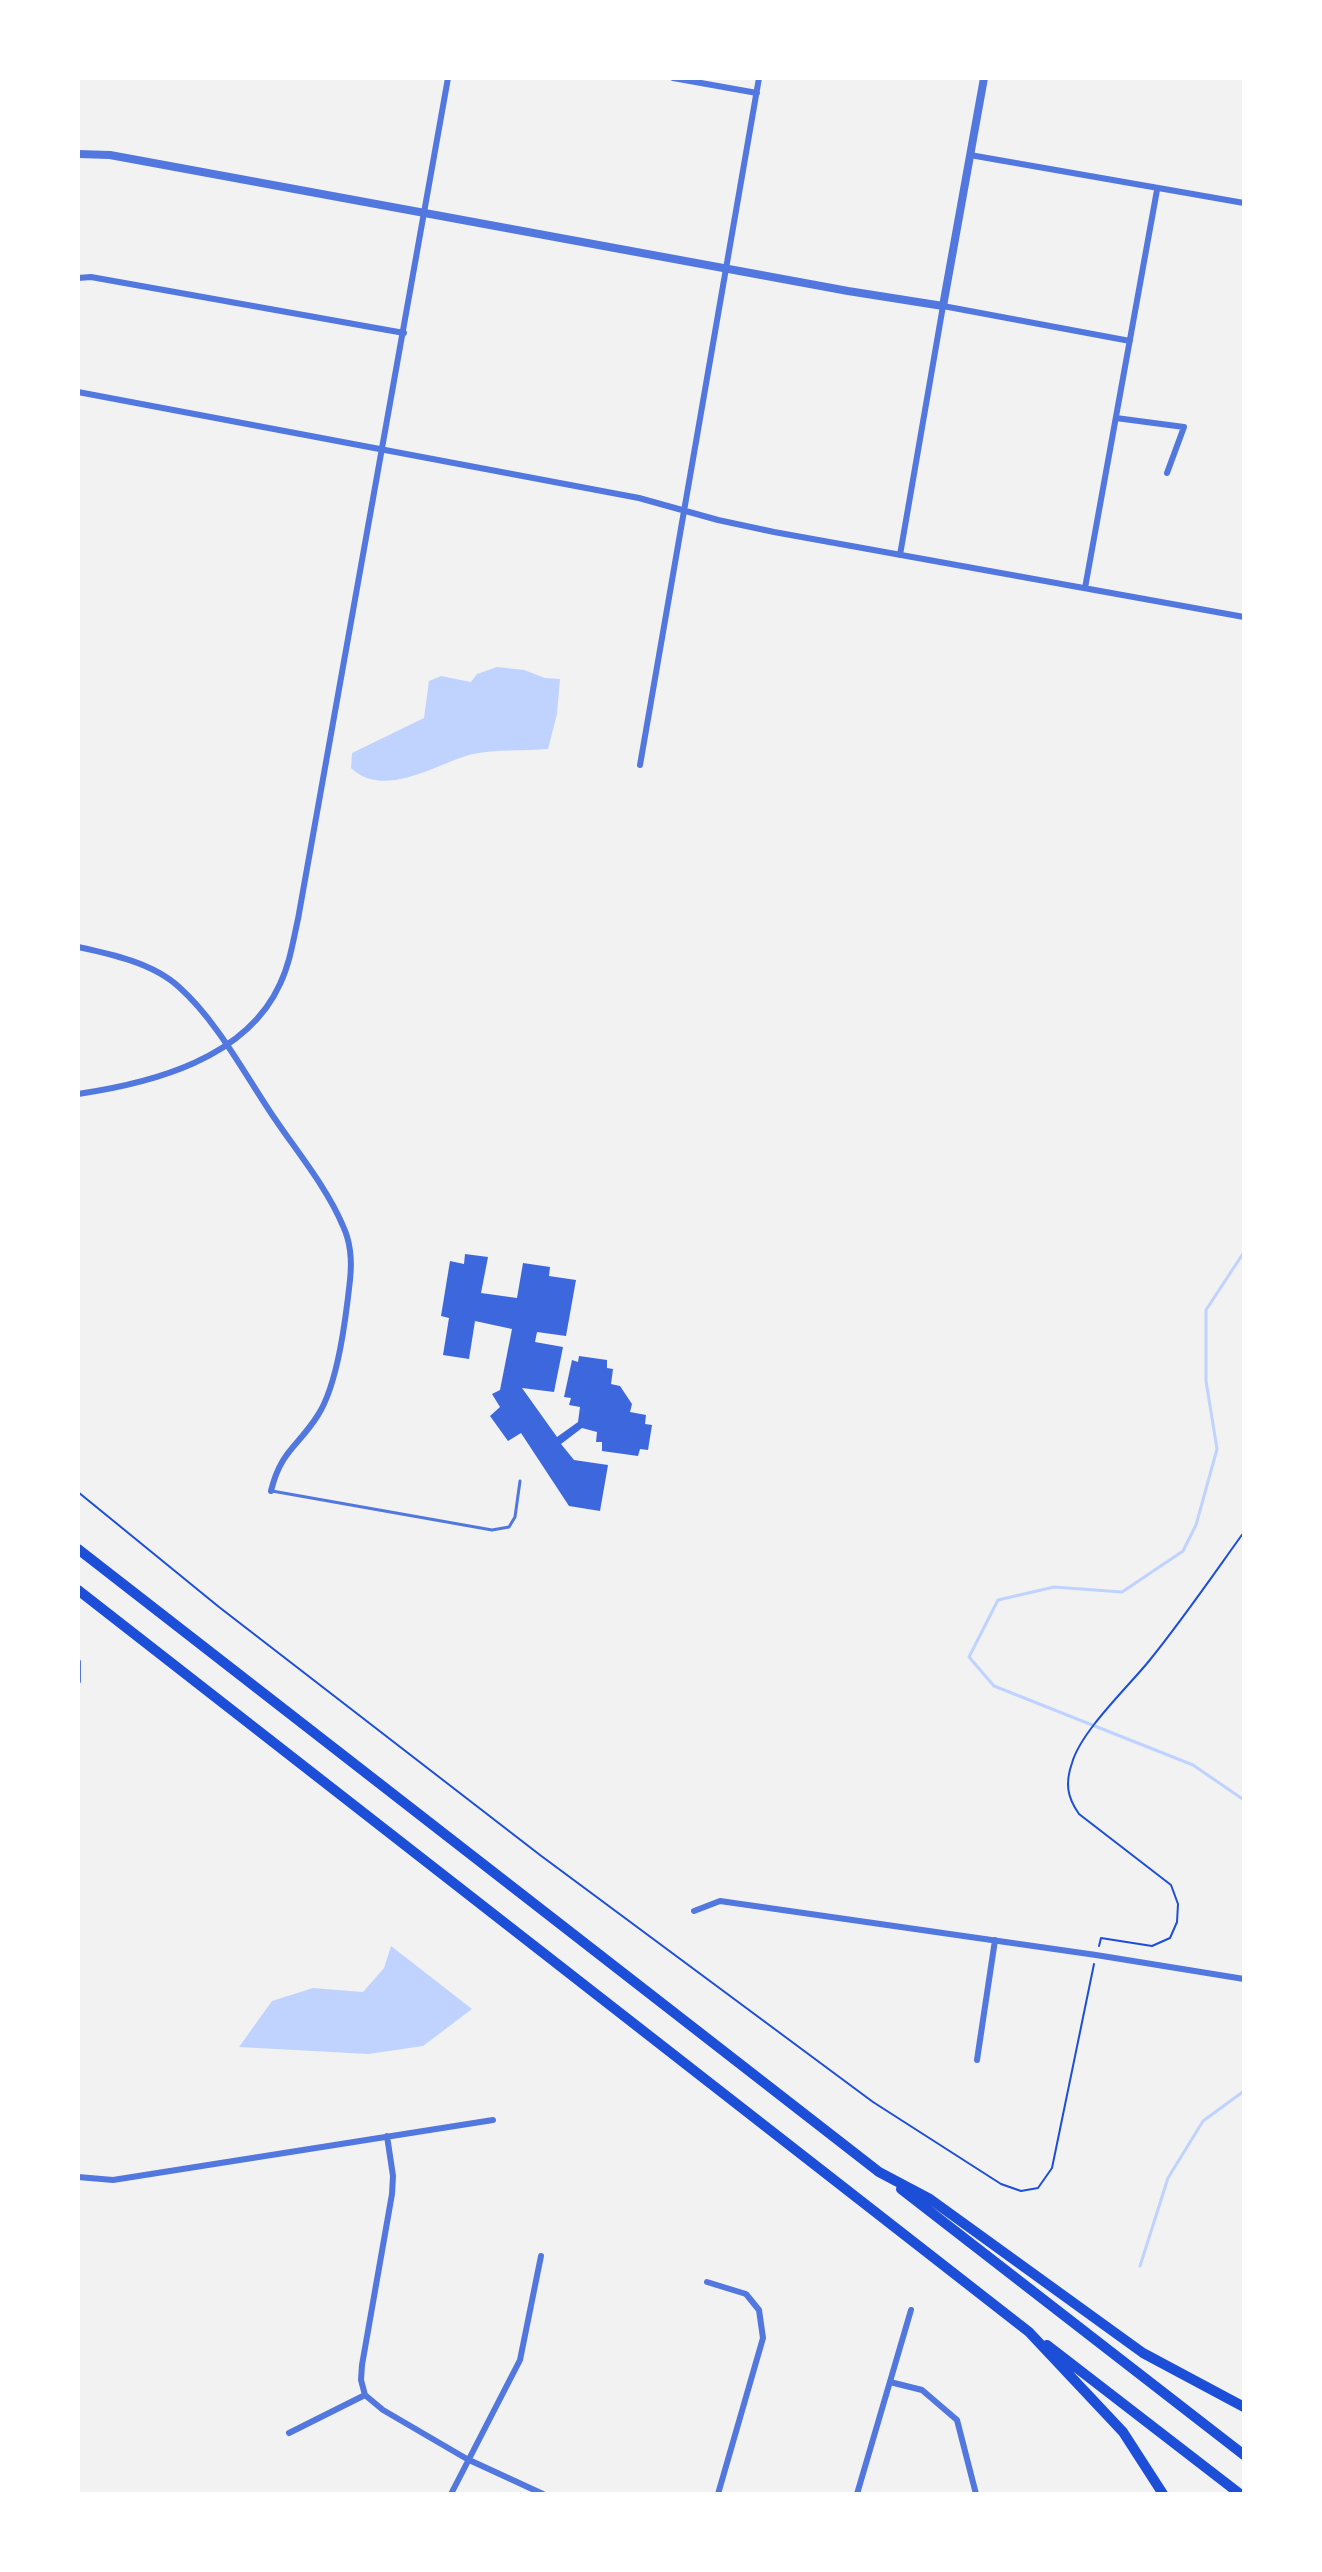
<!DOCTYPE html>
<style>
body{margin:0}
#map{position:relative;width:1322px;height:2572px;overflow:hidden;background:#f2f2f2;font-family:Jost,sans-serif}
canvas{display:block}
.frame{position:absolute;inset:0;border:80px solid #fff;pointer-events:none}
</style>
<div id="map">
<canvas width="1322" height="2572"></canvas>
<div class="frame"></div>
</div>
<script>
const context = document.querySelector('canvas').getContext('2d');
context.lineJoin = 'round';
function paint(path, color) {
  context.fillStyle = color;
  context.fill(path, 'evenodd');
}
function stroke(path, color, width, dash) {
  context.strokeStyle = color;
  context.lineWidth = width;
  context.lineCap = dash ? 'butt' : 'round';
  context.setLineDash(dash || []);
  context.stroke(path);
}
paint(new Path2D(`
 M497,667L524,670L545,678L560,679L557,714L548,749C524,751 496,749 473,754C437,763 385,800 351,768L352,753L424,718L429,681L441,676L471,682L477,674Z
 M391,1946L472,2009L423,2046L368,2054L239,2047L272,2001L313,1988L363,1992L384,1968Z`), '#bfd3fe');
stroke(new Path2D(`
 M1244,1252L1206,1310V1381L1217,1449L1196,1525L1183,1551L1122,1592L1054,1587L998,1600L969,1657L994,1686L1193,1765L1244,1800
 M1140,2266L1168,2178L1203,2121L1244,2091`), '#bfd3fe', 3);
paint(new Path2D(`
 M465,1254L488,1257L481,1293L517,1298L523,1263L550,1267L549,1276L576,1280L566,1336L537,1332L535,1342L563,1347L554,1392L522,1388L557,1437L578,1422L580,1407L569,1405L571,1398L564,1397L572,1360L578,1362L579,1356L607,1360V1368L613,1369L611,1384L620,1386L632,1404L630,1412L646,1415L645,1424L652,1425L648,1450L640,1449L638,1456L602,1451V1442H596L597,1432L582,1428L561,1444L574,1460L608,1465L600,1511L569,1506L521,1433L508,1441L490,1416L500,1407L492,1394L500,1390L512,1329L475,1321L469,1359L443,1355L449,1318L441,1316L450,1261L464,1264Z`), '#3d67dc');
stroke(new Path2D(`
 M78,1492L219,1607L540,1855L873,2102L1001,2184L1021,2191L1038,2188L1052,2168L1094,1964
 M1099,1946L1101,1938L1152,1946L1170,1938L1177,1922L1178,1904L1171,1885L1079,1814C1067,1797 1065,1783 1072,1763C1081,1731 1128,1687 1149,1661C1183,1619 1213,1575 1244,1532`), '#1d4ed8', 2);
stroke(new Path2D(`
 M272,1491L492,1530L509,1527L515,1517L520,1481`), '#5277de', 3);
stroke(new Path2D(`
 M673,78L757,93
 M970,155L1244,203
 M78,278L91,277L404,333
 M78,392L639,498L718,520L774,532L1244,617
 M1116,418L1184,427L1167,473
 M900,555L943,306L1130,341
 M1085,588L1157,190
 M640,765L759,78
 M78,947C111,954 153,963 179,987C218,1022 245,1075 275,1119C298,1153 327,1188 343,1226C351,1243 352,1262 350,1280C346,1317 338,1384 318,1415C298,1447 281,1450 271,1491
 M78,1094C152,1083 246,1059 280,984C290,963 293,941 298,919L448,78
 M78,1662V1681
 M694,1911L720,1901L1096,1955L1244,1979
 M977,2060L995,1940
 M387,2136L393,2176L392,2194L362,2365L361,2380L365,2395L383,2410L467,2459L543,2494
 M78,2177L113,2180L493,2120
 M707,2282L746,2294L759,2310L763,2338L718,2494
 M890,2382L922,2390L957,2420L976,2494
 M289,2433L365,2395
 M451,2494L520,2360L541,2256
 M857,2494L911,2310`), '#5277de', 6);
stroke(new Path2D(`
 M78,154L110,155L848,291L943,306L984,78`), '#5277de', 8);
stroke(new Path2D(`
 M78,1549L879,2172L930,2199L1143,2353L1244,2407
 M78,1590L1029,2332L1123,2432L1163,2494
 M901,2189L1244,2455
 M1047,2345L1240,2494`), '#1d4ed8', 10);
</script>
